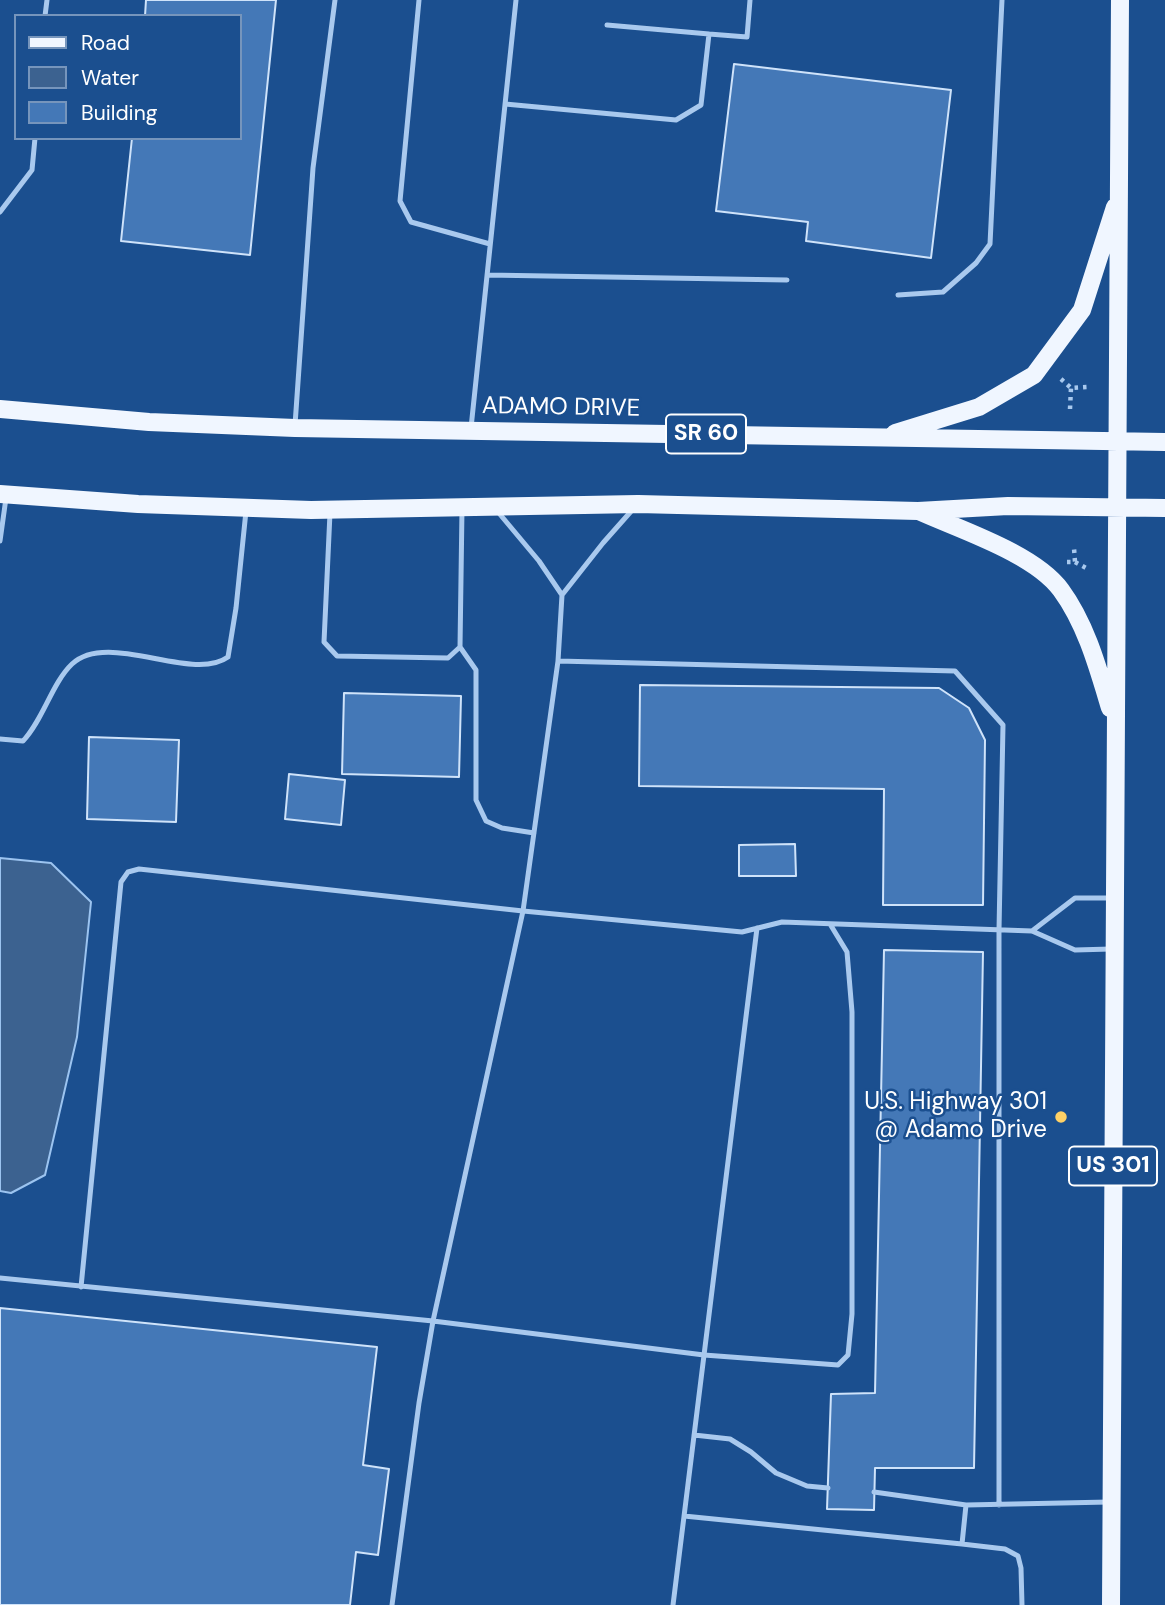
<!DOCTYPE html>
<style>
body{margin:0}
#map{position:relative;width:1165px;height:1605px;overflow:hidden;background:#1b4f8f;font-family:"DM Sans",sans-serif}
canvas{display:block}
.legend{position:absolute;left:14px;top:14px;width:228px;height:126px;box-sizing:border-box;background:#1b4f8f;border:2px solid #7695bc;margin:0;padding:9px 12px;list-style:none;font-size:21px;color:#fff}
.legend li{display:flex;align-items:center;gap:14px;height:35px}
.legend b{width:35px;border:2px solid #7695bc}
</style>
<div id="map">
<canvas width="1165" height="1605"></canvas>
<ul class="legend">
<li><b style="height:9px;background:#f0f6ff"></b>Road</li>
<li><b style="height:19px;background:#3c6290"></b>Water</li>
<li><b style="height:19px;background:#4478b7"></b>Building</li>
</ul>
</div>
<script>
const context = document.querySelector('canvas').getContext('2d');
context.lineJoin = 'round';
function paint(path, color) {
  context.fillStyle = color;
  context.fill(path, 'evenodd');
}
function stroke(path, color, width, dash) {
  context.strokeStyle = color;
  context.lineWidth = width;
  context.lineCap = dash ? 'butt' : 'round';
  context.setLineDash(dash || []);
  context.stroke(path);
}
function write(font, color, halo, rows, align = 'center') {
  context.font = font + ' "DM Sans",sans-serif';
  context.lineWidth = 5;
  context.setLineDash([]);
  context.textBaseline = 'middle';
  context.strokeStyle = halo;
  context.fillStyle = color;
  for (const [text, x, y, turn = 0] of rows) {
    context.save();
    context.translate(x, y);
    context.rotate((+turn || 0) * Math.PI / 180);
    context.textAlign = isNaN(turn) ? turn : align;
    if (halo) context.strokeText(text, 0, 0);
    context.fillText(text, 0, 0);
    context.restore();
  }
}
const water = new Path2D(`
 M0,858L51,863L91,902L77,1037L45,1175L11,1193L0,1191Z`);
paint(water, '#3c6290');
stroke(water, '#9cc4f0', 2);
const building = new Path2D(`
 M146,0H276L250,255L121,241L132,138H240V16H145Z
 M734,64L951,90L931,258L806,241L808,222L716,211Z
 M640,685L939,688L969,708L985,740L983,905H883L884,789L639,786Z
 M344,693L461,696L459,777L342,774Z
 M89,737L179,740L176,822L87,819Z
 M289,774L345,780L341,825L285,819Z
 M795,844L796,876H739V845Z
 M884,950L983,952L974,1468H875L874,1510L827,1509L831,1394L875,1393Z
 M0,1308L377,1347L363,1465L389,1469L378,1555L356,1552L350,1605H0Z`);
paint(building, '#4478b7');
stroke(building, '#cfe3fa', 2);
stroke(new Path2D(`
 M1061,379L1071,388L1088,387
 M1070,409L1071,388
 M1067,562H1075L1074,548
 M1075,562L1088,569`), '#a9c9ee', 4.5, [3.5, 5]);
stroke(new Path2D(`
 M419,0L400,201L411,222L490,244
 M45,16L47,0
 M607,25L709,34
 M505,104L676,120L701,105L709,34L747,37L750,0
 M0,212L32,170L35,138
 M487,275L787,280
 M898,295L943,292L976,263L990,244L1002,0
 M295,425L313,168L335,0
 M471,428L516,0
 M634,508L603,543L562,595L558,661L955,671L1003,725L999,930V1505
 M498,512L539,561L562,595
 M330,513L324,642L337,656L448,658L460,647L462,509
 M0,541L6,498
 M460,647L476,670V800L486,821L502,828L534,833
 M558,661L523,911L742,932L782,922L1032,931L1075,950L1111,949
 M0,739L23,741C43,720 52,683 72,664C108,630 192,683 228,657L236,608L246,511
 M1032,931L1075,898H1112
 M0,1278L433,1321L419,1403L392,1605
 M81,1287L121,882L128,872L139,869L523,911L433,1321L704,1355L838,1365L848,1355L852,1314V1012L847,952L830,924
 M694,1435L730,1439L751,1452L776,1473L807,1486L828,1488
 M874,1492L966,1505
 M684,1516L962,1544L966,1505L1109,1502
 M962,1544L1005,1549L1018,1556L1021,1568L1022,1605
 M673,1605L757,928`), '#a9c9ee', 5);
stroke(new Path2D(`
 M0,409L149,422L295,428L1165,442
 M895,433L979,407L1034,375L1082,310L1115,207
 M0,494L138,504L311,510L638,504L918,511L1008,506L1165,508
 M921,512C961,530 1035,554 1061,590C1086,624 1098,668 1110,708
 M1111,1605L1120,0`), '#f0f6ff', 18);
for (const [x, y, r, color] of [
 [1061,1117,7,"#ffd166"]
]) {
  const dot = new Path2D();
  dot.arc(x, y, r, 0, 2 * Math.PI);
  context.fillStyle = color;
  context.fill(dot);
  stroke(dot, '#1b4f8f', 2.5);
}
for (const [x, y, w] of [
 [706,434,80],
 [1113,1166,88]
]) {
  const box = new Path2D();
  box.roundRect(x - w / 2, y - 19.5, w, 39, 5);
  context.fillStyle = '#1b4f8f';
  context.fill(box);
  stroke(box, '#fff', 2);
}
write('bold 23px', '#fff', null, [
 ["SR 60",706,434],
 ["US 301",1113,1166]
]);
write('24px', '#fff', '#1b4f8f', [
 ["ADAMO DRIVE",561,408,1]
]);
write('24px', '#fff', '#1b4f8f', [
 ["U.S. Highway 301",1047,1103],
 ["@ Adamo Drive",1047,1131]
], 'right');
</script>
